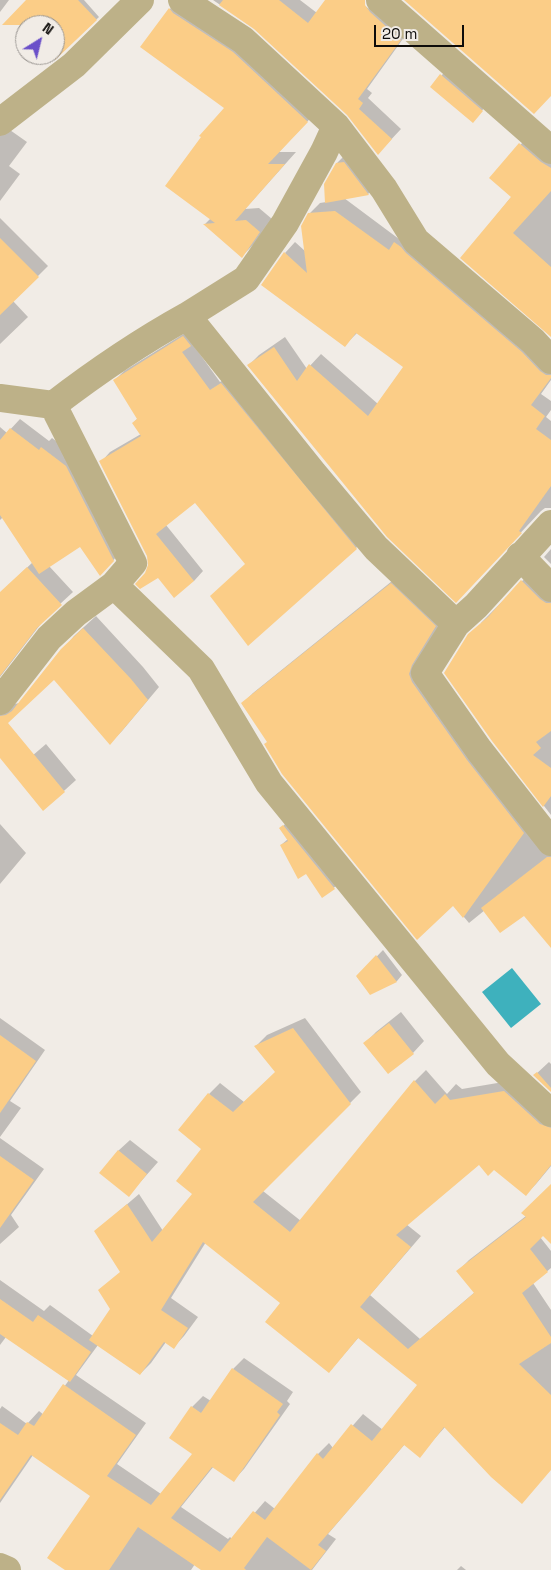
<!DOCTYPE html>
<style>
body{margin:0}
#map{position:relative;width:551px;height:1570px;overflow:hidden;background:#f1ece6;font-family:"Space Grotesk",sans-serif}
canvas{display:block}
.north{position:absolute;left:15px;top:15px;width:50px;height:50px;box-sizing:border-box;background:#f1ece6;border:1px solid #96928e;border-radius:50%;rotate:36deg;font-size:14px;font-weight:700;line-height:20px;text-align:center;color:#0e0c0a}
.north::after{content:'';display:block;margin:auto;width:18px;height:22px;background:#6b50c9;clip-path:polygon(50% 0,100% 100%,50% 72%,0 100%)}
.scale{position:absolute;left:374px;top:25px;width:90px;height:22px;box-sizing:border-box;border:2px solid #0e0c0a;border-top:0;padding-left:6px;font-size:15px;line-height:18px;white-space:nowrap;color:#0e0c0a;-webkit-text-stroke:4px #f1ece6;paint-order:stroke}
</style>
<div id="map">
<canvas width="551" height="1570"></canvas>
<div class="north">N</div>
<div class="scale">20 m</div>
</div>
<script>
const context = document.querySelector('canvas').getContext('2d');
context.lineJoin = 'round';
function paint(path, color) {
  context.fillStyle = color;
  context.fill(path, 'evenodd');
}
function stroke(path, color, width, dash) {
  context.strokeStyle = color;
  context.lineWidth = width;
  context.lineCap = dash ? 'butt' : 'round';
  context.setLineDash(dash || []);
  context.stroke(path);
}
paint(new Path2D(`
 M512,968L541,1004L511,1028L482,992Z`), '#3eb1bd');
paint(new Path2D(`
 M0,0H9L0,12Z
 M28,0H84L99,17L59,55L55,51V25H29Z
 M178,0L320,108L279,152H296L245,209L259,208L272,219L254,244L242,256L205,224L211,218L226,108L142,47L170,9Z
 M213,0H300L317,13L327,0H356L371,10L379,2L410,29L367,89L372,93L368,98L401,129L387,144L348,114L254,28Z
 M447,69L487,104L478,116L432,87Z
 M0,123L27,142L9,166L20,174L0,201Z
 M530,134L551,152V336L462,258L512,196L491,178Z
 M343,157L374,188L368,194L344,198L399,239L551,360V380L541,394L551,401V410L546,417L551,421V508H545L541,511L467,590L248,366L259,355L285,337L307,369L321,354L378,404L405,367L358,332L345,345L285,253L295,242L305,251L309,214L320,203L326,202L337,163Z
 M0,218L48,266L13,301L28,317L0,344Z
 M193,328L192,343L220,382L231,375L365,539L356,548L247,563L195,501L166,525L203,571L194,581L146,574L150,566L148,556L101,462L110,452L141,434L133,423L138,418L115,380L124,371Z
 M20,419L49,441L52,438L76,456L123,550L100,574L81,545L49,566L73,592L46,617L0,677V593L33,562L3,517L0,520V427L7,433Z
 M551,549V564L544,557Z
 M533,570L551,588V815L493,740L481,623Z
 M402,573L446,615L422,653L551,842V930L525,914L485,910L469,923L453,904L269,742L242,704L253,693Z
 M96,616L143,667L159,687L122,731L110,743L54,678L0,728V698L11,705L19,703L74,636Z
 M46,744L76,780L44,809L25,762Z
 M286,823L340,883L323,896L307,873L281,845L288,839L281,828Z
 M0,824L26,853L0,884Z
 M383,950L402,975L397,981L370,993L357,977Z
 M401,1012L424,1041L413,1053L365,1043L376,1032Z
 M0,1018L45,1050L10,1101L21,1108L0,1137Z
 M305,1018L361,1092L263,1191L301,1221L415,1081L426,1070L447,1094L456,1084L462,1089L515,1080L551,1113V1166L536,1184L526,1194L494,1169L479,1163L406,1224L421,1236L370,1295L420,1339L475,1292L458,1271L469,1260L526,1216L551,1186V1227L540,1237L551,1251V1268L533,1283L551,1310V1470L446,1426L419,1456L405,1444L328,1534L336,1539L312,1570H203L195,1564L191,1570H67L91,1495L33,1455L0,1503V1409L2,1406L27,1424L39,1411L44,1415L69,1380L6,1337L0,1345V1280L44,1311L50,1305L93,1336L111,1309L121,1271L96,1231L139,1194L163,1231L194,1194L203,1149L180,1130L209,1094L220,1083L244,1102L277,1072L256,1046L267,1035ZM206,1242L282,1302L329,1372L359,1337L419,1385L383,1430L363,1414L333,1448L329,1443L318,1454L275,1509L265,1501L232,1539L230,1537L228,1539L181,1507L214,1466L234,1480L244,1469L290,1404L287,1401L293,1392L244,1358L233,1369L211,1401L203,1396L192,1407L170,1438L194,1454L161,1494L117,1464L146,1423L76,1375L98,1345L140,1374L151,1363L166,1342L174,1347L184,1336L198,1317L171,1298Z
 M549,1062L551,1064V1090L535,1075Z
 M0,1138L44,1169L11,1215L19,1227L0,1244Z
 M130,1140L158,1162L129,1195L118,1151Z
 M461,1566L466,1570H457Z`), '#0003');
paint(new Path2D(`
 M26,0H78L97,20L55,60V25H2Z
 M223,0H279L308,23L325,0H365V5L370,12L401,40L358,99L363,103L359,109L392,139L378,155L347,115L254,29L219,5Z
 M404,0H551V96L534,114Z
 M169,8L173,13L233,52L308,122L268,164H285L235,221L246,220L260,232L242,258L203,224L215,223L165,186L201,137L199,136L224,108L140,47Z
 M440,74L483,111L473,123L430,87Z
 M519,143L541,162L551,168V191L513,233L551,267V337L460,258L511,197L489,178Z
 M344,162L369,195L325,203L324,184L336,163Z
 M335,211L389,250L394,242L401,247L406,253L522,352L540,371L546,375H551V378L531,405L545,416L536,429L551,440V486L519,531L522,533L456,603L387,537L247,365L274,347L297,381L309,364L368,416L403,367L356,333L345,347L261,285L284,252L307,273L301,226L308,213Z
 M0,238L39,277L0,315Z
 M183,336L191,346L182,352L210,390L221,383L357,549L248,646L210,596L245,564L195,503L156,534L194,581L174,598L158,578L140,589L135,584L145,573L148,565L147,556L99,461L141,436L132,423L137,419L113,380Z
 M10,428L39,450L41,447L66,466L114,561L100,576L80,547L39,574L0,515V440Z
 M27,567L62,605L37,628L0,676V592Z
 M521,580L540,599L546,603H551V731L536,742L541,748L533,755L551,768V796L543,807L492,741L444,673L468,634L488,617Z
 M391,583L436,626L412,665L409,674L412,682L467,760L524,833L463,918L453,906L417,940L282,774L264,744L267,742L241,703Z
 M83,628L131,679L148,700L110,745L54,680L8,723L65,792L43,811L0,758V716L6,715L12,711L61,649Z
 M283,825L335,889L322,898L306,874L298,879L280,845L288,841L279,828Z
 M547,857H551V948L524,916L500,933L481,908Z
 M376,955L397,982L370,995L356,976Z
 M389,1023L414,1054L388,1074L363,1043Z
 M293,1028L351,1104L253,1202L290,1232L414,1080L435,1104L445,1094L450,1100L504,1091L540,1124L551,1128V1165L526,1196L494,1170L488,1176L479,1165L396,1235L411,1247L360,1307L408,1349L474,1293L456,1271L526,1217L521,1213L551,1184V1244L543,1236L530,1249L548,1272L522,1293L551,1337V1343L519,1364L551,1395V1470L522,1504L491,1477L444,1427L420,1458L404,1445L367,1489L318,1545L326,1551L311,1570L267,1537L244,1568L246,1570H201L138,1527L109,1570H65L47,1558L90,1496L31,1455L0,1500V1423L18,1435L27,1422L34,1426L63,1384L136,1435L107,1476L151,1505L192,1454L169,1438L191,1406L201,1413L232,1368L283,1404L277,1412L280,1415L234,1482L212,1467L171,1518L220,1552L253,1511L265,1520L317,1453L323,1459L351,1424L372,1441L417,1385L358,1338L329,1373L265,1322L280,1303L203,1242L161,1310L188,1328L174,1349L164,1342L140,1375L89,1340L110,1309L98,1290L120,1272L94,1231L127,1204L152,1242L192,1194L176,1181L201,1149L178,1130L208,1093L233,1112L275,1072L254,1046Z
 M0,1035L36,1061L0,1113Z
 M537,1072L551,1088V1092L533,1075Z
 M118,1150L147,1174L129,1197L99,1173Z
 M0,1156L34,1180L0,1228Z
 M0,1299L33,1322L38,1315L91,1352L70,1382L0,1334Z`), '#fbcd87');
stroke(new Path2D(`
 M182,0L243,40L336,126L384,189L416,241L533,341L551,360
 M380,0L551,150
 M0,122L74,65L140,0
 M187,316L246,279L285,223L324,152L336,126
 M0,398L53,405C96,372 140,342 187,316L313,473L376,548L456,624L476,606L551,524
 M53,405L133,563L114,585L201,669L269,783L498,1064L551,1113
 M520,556L551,588
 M456,624L425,673L479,750L551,842
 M0,701L49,638L76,613L114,585
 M0,1567L7,1570`), '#bdb188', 28);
</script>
